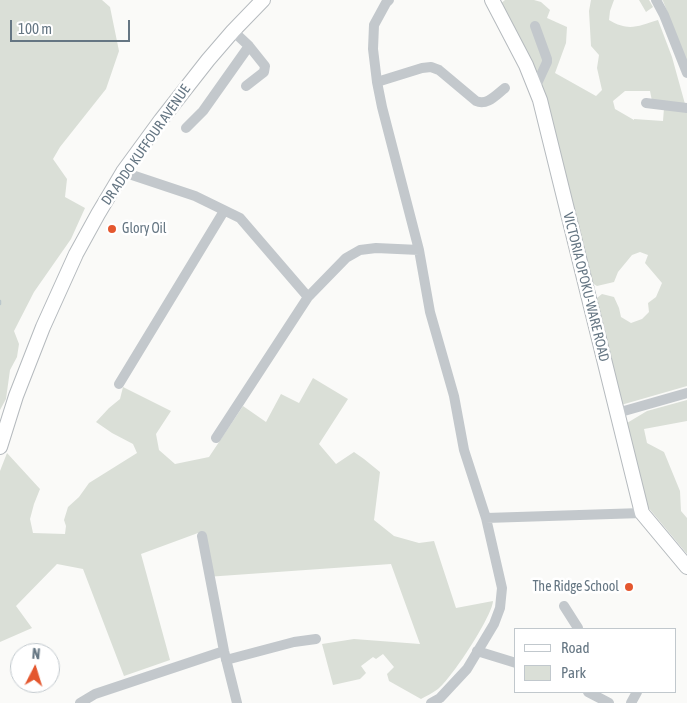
<!DOCTYPE html>
<style>
body{margin:0}
#map{position:relative;width:687px;height:703px;overflow:hidden;background:#fafaf8;font-family:"Asap Condensed",sans-serif}
canvas{display:block}
.legend{position:absolute;left:514px;top:628px;width:162px;height:65px;box-sizing:border-box;background:#fff;border:1px solid #c1c8cd;margin:0;padding:6px 9px;list-style:none;font-size:15px;color:#657683}
.legend li{display:flex;align-items:center;gap:10px;height:25px}
.legend b{width:25px;border:1px solid #c1c8cd}
.north{position:absolute;left:10px;top:643px;width:50px;height:50px;box-sizing:border-box;background:#fff;border:1px solid #c1c8cd;border-radius:50%;rotate:5deg;font-size:14px;font-weight:700;line-height:20px;text-align:center;color:#657683}
.north::after{content:'';display:block;margin:auto;width:18px;height:22px;background:#e4572e;clip-path:polygon(50% 0,100% 100%,50% 72%,0 100%)}
.scale{position:absolute;left:10px;top:20px;width:120px;height:22px;box-sizing:border-box;border:2px solid #657683;border-top:0;padding-left:6px;font-size:15px;line-height:18px;white-space:nowrap;color:#657683;-webkit-text-stroke:4px #fff;paint-order:stroke}
</style>
<div id="map">
<canvas width="687" height="703"></canvas>
<ul class="legend">
<li><b style="height:6px;background:#fff"></b>Road</li>
<li><b style="height:14px;background:#dadfd7"></b>Park</li>
</ul>
<div class="north">N</div>
<div class="scale">100 m</div>
</div>
<script>
const context = document.querySelector('canvas').getContext('2d');
context.lineJoin = 'round';
function paint(path, color) {
  context.fillStyle = color;
  context.fill(path, 'evenodd');
}
function stroke(path, color, width, dash) {
  context.strokeStyle = color;
  context.lineWidth = width;
  context.lineCap = dash ? 'butt' : 'round';
  context.setLineDash(dash || []);
  context.stroke(path);
}
function write(font, color, halo, rows, align = 'center') {
  context.font = font + ' "Asap Condensed",sans-serif';
  context.lineWidth = 5;
  context.setLineDash([]);
  context.textBaseline = 'middle';
  context.strokeStyle = halo;
  context.fillStyle = color;
  for (const [text, x, y, turn = 0] of rows) {
    context.save();
    context.translate(x, y);
    context.rotate((+turn || 0) * Math.PI / 180);
    context.textAlign = isNaN(turn) ? turn : align;
    if (halo) context.strokeText(text, 0, 0);
    context.fillText(text, 0, 0);
    context.restore();
  }
}
paint(new Path2D(`
 M0,0H102L110,7L119,51L106,89L60,147L53,159L67,179L65,197L85,208L71,239L34,292L14,331L19,344L17,357L10,370L6,399L0,410Z
 M505,0H534L541,2L550,10L547,18L567,27L566,43L555,73L596,96L602,90L597,68L599,55L591,46L589,11L591,0H614L610,11L609,20C629,32 638,26 658,20L672,57L685,104L652,101L650,91H625L613,101L615,109L634,120V119L663,121L664,108L687,111V386L621,405L593,301L602,294L614,297L619,308L621,317L631,323L642,319L649,312L648,303L656,297L662,283L645,263L648,255L640,252L632,255L618,272L614,282L597,286L592,283L535,78L499,5Z
 M639,0H649L653,7L646,12Z
 M662,0H687V63L663,1Z
 M313,378L348,399L319,444L336,464L354,452L364,459L380,472L374,520L394,536L419,543L434,541L456,608L493,601C492,617 451,679 438,689C433,693 426,696 421,699L389,681L387,674L394,667L383,654L376,659L373,657L361,666L366,673L360,679L333,685L322,644L354,639L420,644L391,564L206,577L198,533L141,554L170,660L124,676L83,569L57,564L16,606L32,628L0,642V471L7,453L40,489L34,504L30,519L33,533L65,534L66,526L64,520L68,507L79,497L89,483L137,453L133,444L112,433L96,422L109,408L120,399L123,387L171,411L156,434L159,450L175,464L209,457L243,406L266,422L281,394L299,403Z
 M687,400V421L644,429L647,443L664,452L680,491L681,511L687,518V554L647,506L627,423L647,411Z`), '#dadfd7');
stroke(new Path2D(`
 M0,301V304`), '#bbc7cb', 2.5);
const major = new Path2D(`
 M492,0L526,65L540,100L642,513L687,567
 M0,447L16,396L43,327L76,254L98,214L123,172L161,120L208,60L233,31L263,0`);
stroke(major, '#b5babe', 16);
stroke(new Path2D(`
 M389,0L386,3L374,25L373,49L377,82L382,107L419,250L430,312L454,396L464,450L486,518L502,588L500,608L494,624L467,669L440,698L431,703
 M656,0L664,15L687,73
 M233,31L249,46L265,66L264,72L246,86
 M377,82L422,68L431,67L439,70L476,101C487,106 496,95 505,88
 M535,88L547,62V59L535,26
 M646,103L687,108
 M186,128L203,111L249,46
 M123,172L195,196L240,218L308,297
 M119,384L224,211
 M617,413L687,393
 M216,438L308,297L346,258L360,250L376,248L419,250
 M486,518L642,513
 M202,536L224,651L237,703
 M564,606L578,628V629
 M477,651L516,663
 M226,660L294,642L316,639
 M588,692L609,703
 M80,703L95,694L224,651
 M631,703L637,692`), '#c3c8cc', 10);
stroke(major, '#fff', 14);
for (const [x, y, r, color] of [
 [112,229,5,"#e4572e"],
 [629,587,5,"#e4572e"]
]) {
  const dot = new Path2D();
  dot.arc(x, y, r, 0, 2 * Math.PI);
  context.fillStyle = color;
  context.fill(dot);
  stroke(dot, '#fff', 2);
}
write('14px', '#657683', '#fff', [
 ["DR ADDO KUFFOUR AVENUE",146,145,-55],
 ["VICTORIA OPOKU-WARE ROAD",586,287,76]
]);
write('14px', '#657683', '#fff', [
 ["Glory Oil",122,229],
 ["The Ridge School",619,587,"right"]
], 'left');
</script>
